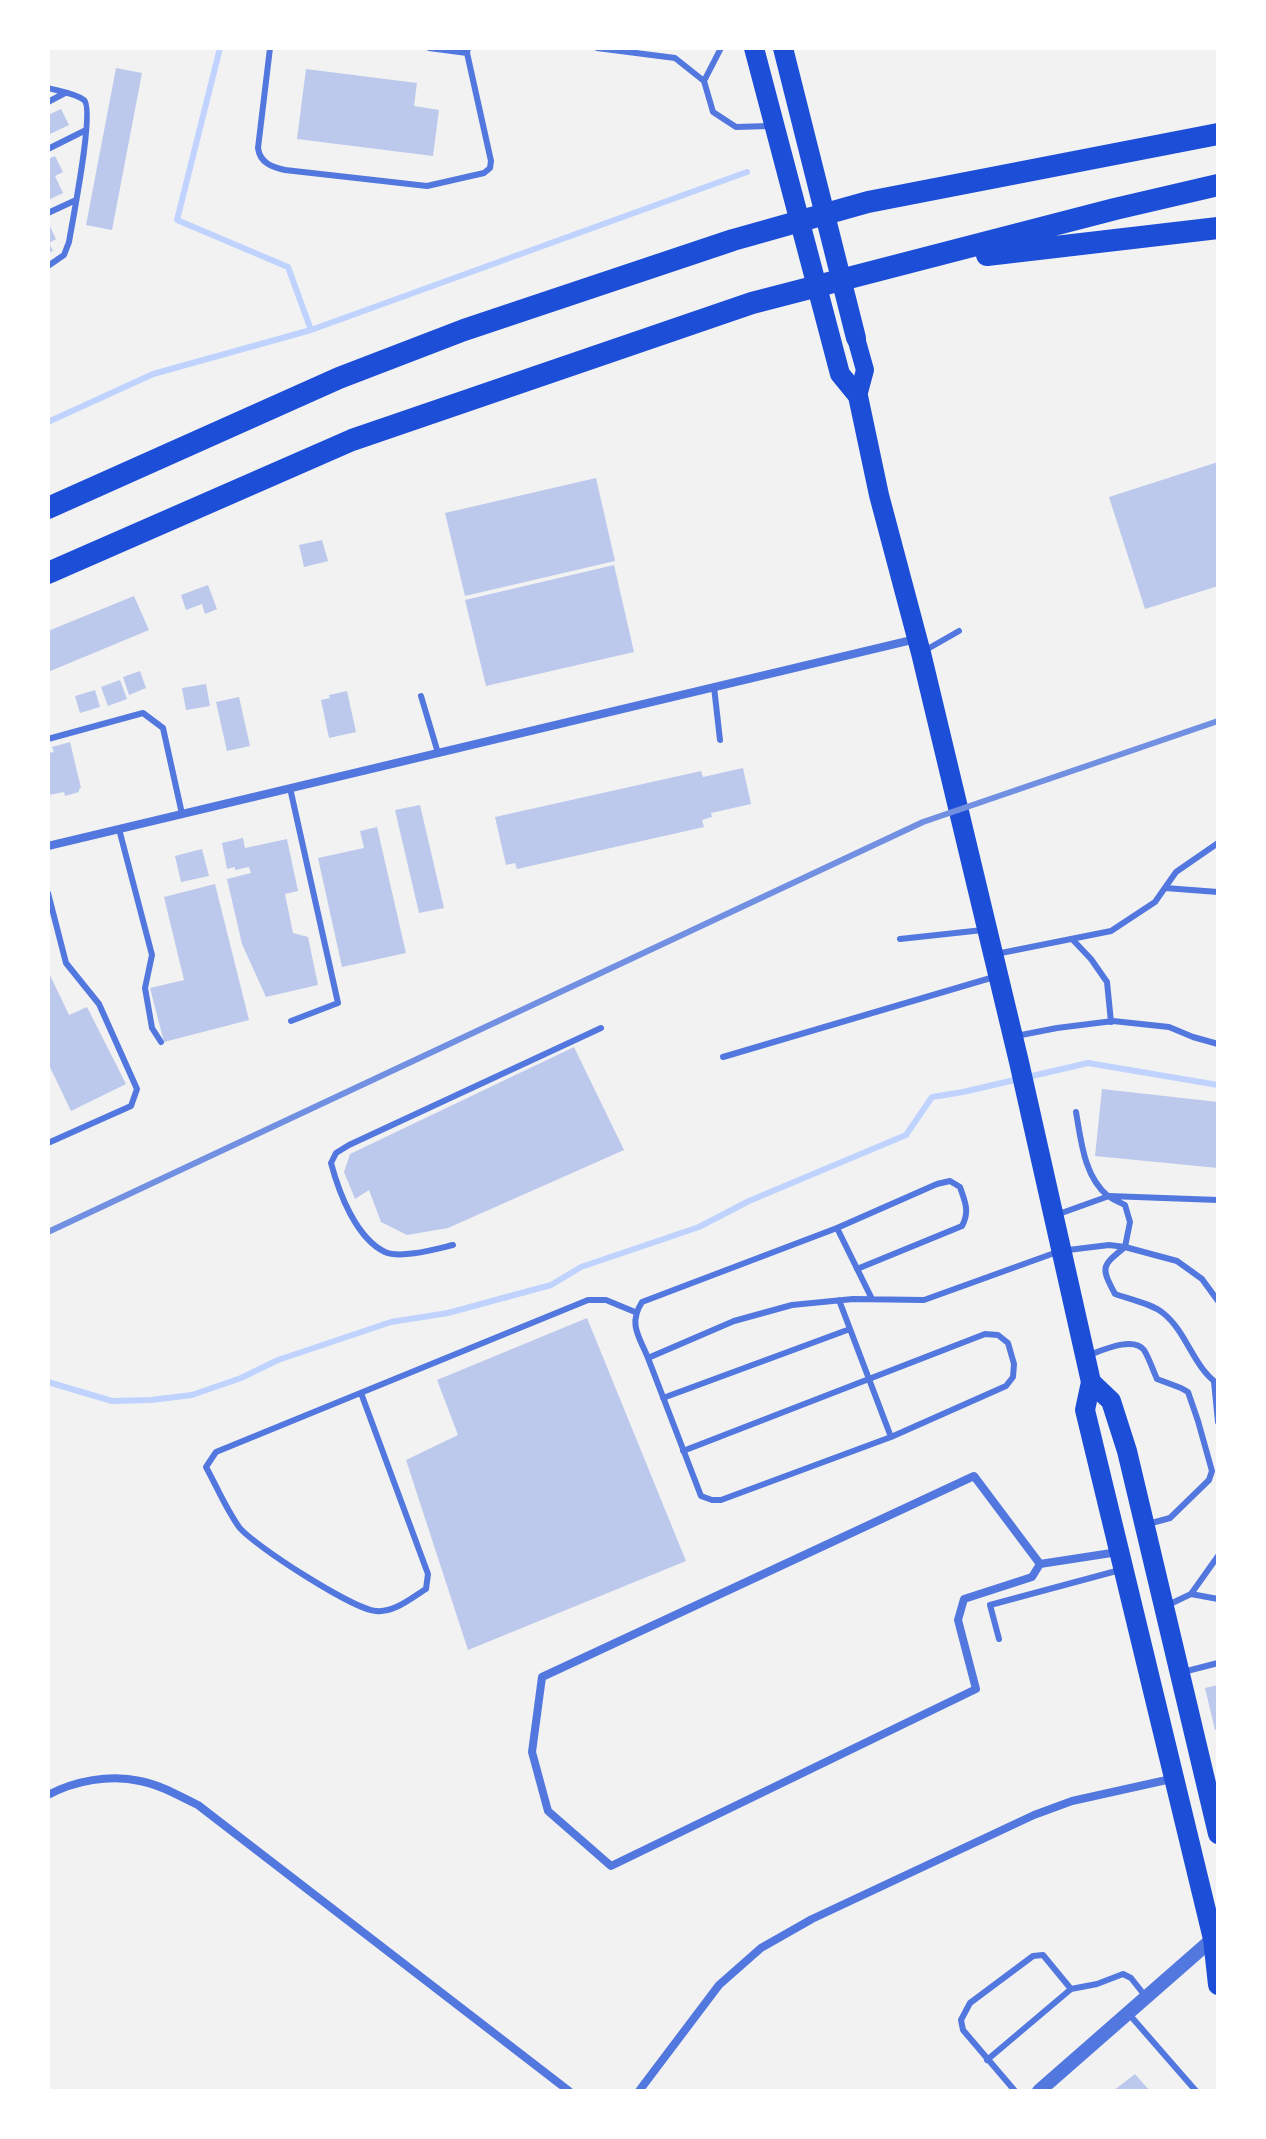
<!DOCTYPE html>
<style>
body{margin:0}
#map{position:relative;width:1266px;height:2139px;overflow:hidden;background:#f2f2f2;font-family:"Golos Text",sans-serif}
canvas{display:block}
.frame{position:absolute;inset:0;border:50px solid #fff;pointer-events:none}
</style>
<div id="map">
<canvas width="1266" height="2139"></canvas>
<div class="frame"></div>
</div>
<script>
const context = document.querySelector('canvas').getContext('2d');
context.lineJoin = 'round';
function stroke(path, color, width, dash) {
  context.strokeStyle = color;
  context.lineWidth = width;
  context.lineCap = dash ? 'butt' : 'round';
  context.setLineDash(dash || []);
  context.stroke(path);
}
function paint(path, color) {
  context.fillStyle = color;
  context.fill(path, 'evenodd');
}
stroke(new Path2D(`
 M220,48L177,220L288,267L311,330
 M48,422L153,374L311,330L747,172
 M48,1382L112,1401L151,1400L192,1395L241,1378L278,1360L391,1322L448,1313L551,1285L581,1267L699,1227L749,1201L906,1135L932,1097L963,1092L1088,1063L1218,1085`), '#bfd3fe', 6);
paint(new Path2D(`
 M116,68L142,73L112,230L86,225Z
 M306,69L417,83L414,106L439,110L433,156L297,139Z
 M61,109L69,125L48,135V115Z
 M55,156L63,172L55,176L63,193L48,200V159Z
 M48,222L56,239L49,243L53,251L48,253Z
 M1218,462V586L1145,609L1109,497Z
 M596,478L615,561L465,596L445,513Z
 M322,540L328,561L304,567L299,545Z
 M614,565L634,652L486,686L465,600Z
 M208,585L217,609L205,614L202,604L186,610L181,595Z
 M134,596L149,630L48,672V631Z
 M140,671L146,688L129,695L123,677Z
 M120,680L127,699L108,706L101,687Z
 M206,684L210,706L186,710L182,688Z
 M95,690L100,707L80,713L75,696Z
 M347,691L356,732L329,738L321,700L330,698L329,695Z
 M239,697L250,746L227,751L216,702Z
 M70,742L81,788L79,789V792L65,796L64,792L49,795L48,753L54,752L52,747Z
 M743,768L751,804L711,813L712,817L702,820L704,827L517,869L515,863L506,865L495,817L701,771L703,777Z
 M420,805L444,908L419,913L395,810Z
 M377,827L406,953L342,967L318,858L364,848L360,831Z
 M243,838L245,848L287,839L298,891L285,894L293,933L308,937L318,985L266,997L242,944L227,879L251,873L249,867L235,870V867L227,869L222,843Z
 M202,849L209,876L181,882L175,856Z
 M215,884L249,1020L164,1042L150,988L184,980L164,897Z
 M48,971L69,1015L87,1007L126,1084L71,1111L48,1063Z
 M574,1047L624,1150L448,1228L407,1235L381,1222L369,1190L355,1199L344,1172L350,1154Z
 M1102,1089L1218,1102V1168L1095,1156Z
 M587,1318L686,1561L468,1650L406,1460L458,1435L437,1380Z
 M1218,1685V1729L1215,1730L1205,1688Z
 M1135,2074L1150,2091H1113Z`), '#bdc9ec');
stroke(new Path2D(`
 M270,48L258,148C260,163 272,167 285,170L427,186L484,173L490,168L491,161L467,53
 M429,48L467,53L468,48
 M597,48L675,58L704,81L713,112L736,127L769,126
 M704,81L721,48
 M48,88C58,91 75,93 84,100C95,109 72,223 69,242L64,255L48,266
 M48,102L65,93
 M48,149L86,130
 M48,213L76,200
 M924,651L959,631
 M714,687L720,740
 M421,696L438,753
 M48,739L143,713L163,728L182,814
 M290,788L338,1003L291,1021
 M119,829L152,955L145,988L152,1028L161,1042
 M1165,888L1218,892
 M48,893L66,963L99,1004L137,1089L131,1106L48,1143
 M900,939L983,930
 M1073,940L1091,959L1107,982L1111,1022
 M996,954L1111,931L1155,902L1176,872L1218,843
 M1016,1036L1057,1028L1113,1021L1169,1027L1193,1037L1218,1044
 M723,1057L994,977
 M1076,1112C1081,1140 1084,1177 1108,1196C1113,1200 1120,1202 1125,1205L1130,1222L1125,1247C1102,1266 1100,1266 1115,1294C1129,1299 1153,1304 1163,1313C1187,1332 1193,1367 1218,1384
 M1056,1215L1109,1196L1218,1200
 M837,1228L937,1184L950,1181L960,1187C965,1202 970,1211 962,1226L857,1269
 M453,1245C436,1249 401,1259 385,1252C356,1238 339,1193 331,1163L336,1153L349,1145L601,1028
 M839,1300L891,1437L721,1500H712L701,1496L648,1358L734,1321L792,1305L853,1299L924,1300L1060,1251L1109,1245L1125,1247L1177,1261L1202,1279L1218,1301
 M1089,1355C1103,1350 1133,1336 1144,1350C1149,1358 1153,1370 1157,1379L1181,1388L1188,1392L1198,1421L1212,1471L1209,1480L1170,1518L1148,1524
 M648,1358C639,1336 628,1324 642,1302L837,1228L872,1299
 M1214,1382L1218,1422
 M361,1393L428,1574L426,1589C411,1598 394,1613 376,1611C354,1610 253,1545 239,1527C226,1509 217,1487 206,1467L216,1452L588,1300H606L635,1312
 M663,1398L850,1329
 M683,1451L985,1334L998,1335L1008,1343L1014,1364L1013,1377L1006,1386L891,1437
 M1191,1594L1218,1599
 M1168,1605L1191,1594L1218,1556
 M999,1639L990,1605L1120,1570
 M1183,1672L1218,1663
 M1128,2013L1196,2091
 M987,2060L1071,1989L1097,1984L1123,1974L1131,1978L1146,1997
 M1015,2091L963,2030L961,2020L970,2003L1033,1956L1043,1955L1071,1989`), '#5277de', 6);
stroke(new Path2D(`
 M48,846L916,639
 M1040,1564L974,1476L542,1677L532,1752L548,1811L611,1866L976,1689L958,1620L964,1599L1032,1577L1040,1564L1118,1552
 M48,1795C74,1781 110,1774 140,1781C161,1785 179,1796 198,1805L569,2091
 M639,2091L719,1985L761,1948L812,1919L1034,1815L1072,1801L1171,1779`), '#5277de', 8);
stroke(new Path2D(`
 M1039,2091L1216,1936`), '#5277de', 14);
stroke(new Path2D(`
 M856,338L865,370L858,396`), '#1d4ed8', 18);
stroke(new Path2D(`
 M754,48L840,374L858,396L879,495L921,653L1019,1062L1091,1382L1085,1410L1213,1939L1218,1985
 M783,48L856,338
 M1091,1382L1111,1401L1127,1451L1218,1834`), '#1d4ed8', 20);
stroke(new Path2D(`
 M987,255L1218,228
 M48,508L339,378L464,330L733,240L868,202L1218,134
 M48,573L352,440L752,303L1115,209L1218,185`), '#1d4ed8', 22);
stroke(new Path2D(`
 M48,1232L923,822L1218,721`), '#7290e2', 6);
</script>
